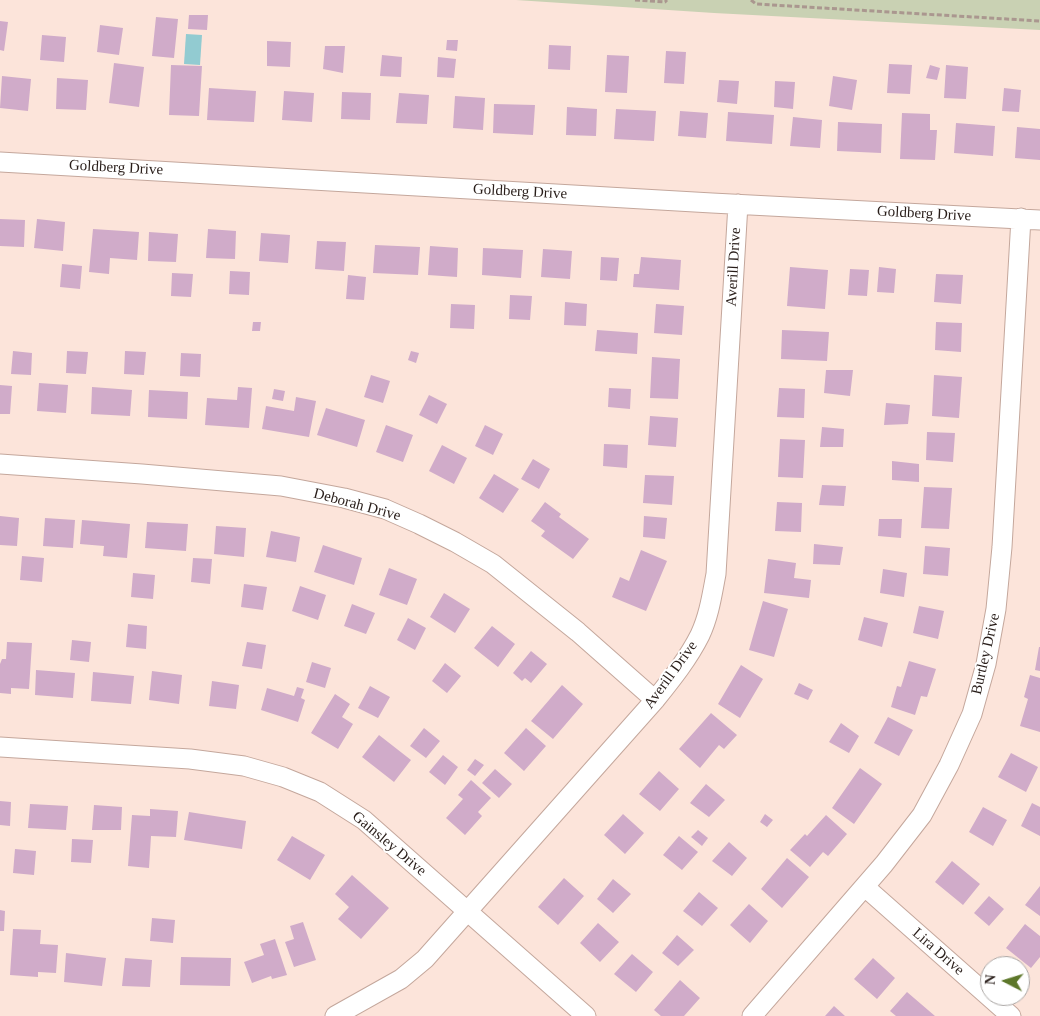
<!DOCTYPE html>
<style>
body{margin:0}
#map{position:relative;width:1040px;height:1016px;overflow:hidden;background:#fce4da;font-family:Georgia,serif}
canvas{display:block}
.north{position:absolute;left:980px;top:956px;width:50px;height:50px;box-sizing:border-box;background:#fff;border:1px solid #a9a5a3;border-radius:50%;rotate:275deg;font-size:14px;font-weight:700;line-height:20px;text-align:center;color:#281d19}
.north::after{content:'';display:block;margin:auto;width:18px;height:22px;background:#5d772a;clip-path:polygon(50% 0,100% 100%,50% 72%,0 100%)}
</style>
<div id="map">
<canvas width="1040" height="1016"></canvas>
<div class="north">N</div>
</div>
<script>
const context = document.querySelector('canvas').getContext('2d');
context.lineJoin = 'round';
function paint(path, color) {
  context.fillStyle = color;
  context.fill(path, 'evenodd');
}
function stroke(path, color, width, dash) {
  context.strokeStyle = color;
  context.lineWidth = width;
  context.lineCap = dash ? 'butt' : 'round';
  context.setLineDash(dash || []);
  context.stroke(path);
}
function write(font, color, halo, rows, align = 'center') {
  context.font = font + ' Georgia,serif';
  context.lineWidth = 4;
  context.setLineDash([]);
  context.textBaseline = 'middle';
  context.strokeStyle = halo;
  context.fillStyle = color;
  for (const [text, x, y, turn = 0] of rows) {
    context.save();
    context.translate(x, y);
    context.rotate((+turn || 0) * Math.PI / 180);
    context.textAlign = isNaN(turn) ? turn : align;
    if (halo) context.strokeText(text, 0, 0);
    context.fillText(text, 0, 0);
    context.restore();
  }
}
paint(new Path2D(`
 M516,0H1040V30L714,13Z`), '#c9d1b3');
paint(new Path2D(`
 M186,34L202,35L200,65L184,64Z`), '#92cbd1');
paint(new Path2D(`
 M189,15H208L207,30L188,29Z
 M156,17L178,19L174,58L152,56Z
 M0,21L8,22L4,51L0,50Z
 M100,25L123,28L119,55L97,52Z
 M42,35L66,37L64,62L40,60Z
 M447,40H458L457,51L446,50Z
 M267,41L291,42L290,67L267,66Z
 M549,45L571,46L570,70L548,69Z
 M325,46H345L343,73L323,69Z
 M666,51L686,52L684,84L664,83Z
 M382,55L402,57L401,77L380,76Z
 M607,55L629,56L627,93L605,92Z
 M438,57L456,59L454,78L437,77Z
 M114,63L144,67L139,107L109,103Z
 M889,64L912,65L910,94L887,93Z
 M171,65L202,66L199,116L169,115Z
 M930,65L940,68L937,80L926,78Z
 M946,65L968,67L966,99L944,98Z
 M2,76L31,79L28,111L0,108Z
 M833,76L857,80L852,110L829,106Z
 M57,78L88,80L86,110L56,109Z
 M719,80L739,81L737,104L717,102Z
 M775,81L795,82L793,109L774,107Z
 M209,88L256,91L254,122L207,120Z
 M1004,88L1021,90L1019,112L1002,111Z
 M284,91L314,93L312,122L282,120Z
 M342,92L371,93L370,120L341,119Z
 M399,93L429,95L427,124L396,123Z
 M455,96L485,98L483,130L453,128Z
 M494,104L535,105L533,135L493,133Z
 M567,107L597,109L596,136L566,135Z
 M616,109L656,111L654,141L614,139Z
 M680,111L708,113L706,138L678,136Z
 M728,112L774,115L772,144L726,141Z
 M902,113L930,114V130H937L935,160L900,159Z
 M793,117L822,120L820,148L790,146Z
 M838,122L882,124L881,153L837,151Z
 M956,123L995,126L993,156L954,153Z
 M1017,127L1040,129V160L1015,158Z
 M0,219L25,220L24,247L0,246Z
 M37,219L65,222L63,251L34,248Z
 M93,229L139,232L137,260L110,258L109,274L89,272Z
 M208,229L236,231L235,259L206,258Z
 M149,232L178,234L176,262L148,261Z
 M261,233L290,235L288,263L259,261Z
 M317,241L346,242L344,271L315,269Z
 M375,245L420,247L418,275L373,273Z
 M430,246L458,248L457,277L428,275Z
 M483,248L523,250L521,278L482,275Z
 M543,249L572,251L570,279L541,277Z
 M601,257L619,258L617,281L600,280Z
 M641,257L681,260L679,290L633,287L634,274H639Z
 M62,264L82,266L80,289L60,287Z
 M790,267L828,270L825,309L787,306Z
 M879,267L896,269L894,293L877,292Z
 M850,269L869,270L867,296L848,295Z
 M230,271L250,272L249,295L229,294Z
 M172,273L193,274L191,297L171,296Z
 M936,274L963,275L961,304L934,302Z
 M348,275L366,277L364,300L346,299Z
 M510,295L532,296L530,320L509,319Z
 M565,302L587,304L586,326L564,325Z
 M451,304L475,305L474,329L450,328Z
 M656,304L684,306L682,335L654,333Z
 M253,322H261L260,331H252Z
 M936,322L962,323L961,352L935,350Z
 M597,330L638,333L637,354L595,351Z
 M782,330L829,332L827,361L781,359Z
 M13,351L32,353L31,375L11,374Z
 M67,351L88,352L86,374L66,373Z
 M125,351L146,352L144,375L124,374Z
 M411,351L419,353L416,363L408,360Z
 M181,353L201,354L200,377L180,376Z
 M652,357L680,359L678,399L650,398Z
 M826,370H853L850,396L824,393Z
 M371,375L390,381L383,403L364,397Z
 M934,375L962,377L959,418L932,416Z
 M39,383L68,385L66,413L37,411Z
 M0,385L12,386L10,414H0Z
 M92,387L132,390L130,416L91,414Z
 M238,387L252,388L249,428L205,425L207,398L237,400Z
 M609,388L631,389L630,409L608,407Z
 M779,388L805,389L804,418L777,417Z
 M274,389L285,391L283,401L272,399Z
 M149,390L188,392L187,419L148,417Z
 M429,395L447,404L437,424L419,415Z
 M296,397L316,401L309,437L262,429L266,406L294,411Z
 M886,403L910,405L908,424L884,425Z
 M326,408L365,420L357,447L317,435Z
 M650,416L678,418L676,447L648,445Z
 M386,425L413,435L403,462L376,452Z
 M485,425L503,434L493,455L475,446Z
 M822,427L844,429L843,447H820Z
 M927,432L955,433L953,462L926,460Z
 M780,439L805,440L803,478L778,477Z
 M604,444L628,445L627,468L603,466Z
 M442,445L467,458L454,484L429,471Z
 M533,459L550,469L539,489L521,479Z
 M892,461L919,464V482L892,480Z
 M494,474L519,489L503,513L479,498Z
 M645,475L674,476L672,505L643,503Z
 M822,485L846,486L844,506L819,505Z
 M924,487L952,488L949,529L921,528Z
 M545,502L561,514L559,517L589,539L573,559L541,536L545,531L531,521Z
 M777,502L802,503L801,532L775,531Z
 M0,516L19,518L17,546L0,545Z
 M644,516L667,518L665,539L643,537Z
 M45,518L75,520L73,548L43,546Z
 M879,519H902L901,538L878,536Z
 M82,520L130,524L127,558L103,556L104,546L80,544Z
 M147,522L188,524L186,551L145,548Z
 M216,526L246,528L244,557L214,554Z
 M271,531L300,537L296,562L266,557Z
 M814,544L843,547L840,565L813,564Z
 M323,545L362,558L354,585L314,572Z
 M925,546L950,548L948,576L923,574Z
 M641,550L667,561L646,611L612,597L620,577L629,581Z
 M22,556L44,558L42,582L20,580Z
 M193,558L212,559L210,584L191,582Z
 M768,559L796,563L794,578L811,580L809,598L764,593Z
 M389,568L417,579L407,605L379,595Z
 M883,569L907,573L904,597L880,593Z
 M133,573L155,575L153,599L131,597Z
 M244,584L267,587L263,610L241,607Z
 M300,586L326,595L318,620L292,611Z
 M444,593L470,609L455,633L430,617Z
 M763,601L788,609L774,657L749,650Z
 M352,604L375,613L366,634L344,626Z
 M919,606L944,611L938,639L913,633Z
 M864,617L888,623L882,647L858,640Z
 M408,618L426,628L415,650L397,640Z
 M128,624L147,626L146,649L126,647Z
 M492,626L515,644L498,667L474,648Z
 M72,640L91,642L89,662L70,660Z
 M7,642L32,643L29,689L11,688V694L0,693V664L2,659H6Z
 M247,642L266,645L262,669L242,666Z
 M1039,647H1040V671L1035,670Z
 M531,651L547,664L531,683L525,678L522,681L513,673Z
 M909,661L936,669L927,697L921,696L915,715L891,707L897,686L901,687Z
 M312,662L331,668L325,688L306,682Z
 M445,663L461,676L447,693L432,681Z
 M741,665L763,679L740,718L718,704Z
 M36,670L75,673L73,698L35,695Z
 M152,671L182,675L179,704L149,700Z
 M93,672L134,676L131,704L91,701Z
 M1030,675L1040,678V732L1020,726L1028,699L1024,697Z
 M212,681L239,685L236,709L209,706Z
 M799,683L813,690L808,700L794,694Z
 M562,685L583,704L553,739L531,721Z
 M370,686L390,697L378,718L358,708Z
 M297,687L304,689L301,698L305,700L298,722L261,710L267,688L294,696Z
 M335,694L350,704L342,717L353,724L338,749L311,733Z
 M711,713L737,735L724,749L719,745L700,768L679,749Z
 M888,717L913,730L899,756L874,743Z
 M841,723L859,736L849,753L829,742Z
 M424,728L440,741L426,758L410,746Z
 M526,728L546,746L524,771L504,753Z
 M379,735L411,760L394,782L362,757Z
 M1011,753L1038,767L1026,792L998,777Z
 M443,755L458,767L445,785L429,772Z
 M475,759L484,765L475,776L467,770Z
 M860,768L882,784L854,824L832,808Z
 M495,769L512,784L499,798L482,783Z
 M659,771L679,789L660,811L639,794Z
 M471,780L491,798L478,812L482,816L465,835L446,818L463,799L458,795Z
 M706,784L725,800L709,817L690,803Z
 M0,801L11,802L10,826L0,825Z
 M1032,803L1040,807V836L1021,826Z
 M30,804L68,806L66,830L28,828Z
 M94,805L122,807L121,830H92Z
 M983,807L1007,820L993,846L969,832Z
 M150,809L178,811L176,837L151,836L149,868L128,866L132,815L150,816Z
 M189,812L246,821L242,849L184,840Z
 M623,814L644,833L625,854L604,835Z
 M765,814L773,820L767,827L760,822Z
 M826,815L847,834L828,856L823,852L810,867L790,850L805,834L807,836Z
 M698,830L708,838L702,846L691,837Z
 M292,836L325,855L310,880L277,860Z
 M679,836L698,852L682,870L663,855Z
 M72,839L93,840L91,863L71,862Z
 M729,842L747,858L732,876L712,861Z
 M15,849L36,851L34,875L13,873Z
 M787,858L809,877L782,908L761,889Z
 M952,861L980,884L963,905L935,882Z
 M352,875L389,908L361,939L338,919L349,907L335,894Z
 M564,878L584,896L558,925L538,907Z
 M613,879L631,894L613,913L597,899Z
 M1040,886V916L1025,905Z
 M699,892L718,908L702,926L683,911Z
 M989,896L1004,909L989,926L974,913Z
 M749,904L768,921L750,943L730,925Z
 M0,910L5,911L4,931H0Z
 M152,918L175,920L173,943L150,941Z
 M303,922L316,960L294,967L285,942L294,939L290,926Z
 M598,923L619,942L600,962L580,943Z
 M1025,924L1040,936V957L1031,968L1006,948Z
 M13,929L41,930L40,944L58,945L56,973L38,972V977L10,975Z
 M677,935L694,950L678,966L662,953Z
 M275,939L287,975L272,979L271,976L252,983L244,962L264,955L260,944Z
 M66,953L106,958L102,986L64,982Z
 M632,954L653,972L636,992L614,974Z
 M181,957L231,958L230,986L180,985Z
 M125,958L152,960L150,987L122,986Z
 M873,958L895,978L877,999L854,979Z
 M680,980L700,998L684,1016H661L654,1010Z
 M907,992L935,1016H896L890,1011Z
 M834,1006L845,1016H825Z`), '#d0abc9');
const minor = new Path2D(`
 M0,162L712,203L1040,220
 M0,464L142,474L281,486L344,498L385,509L419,524L455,542L493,564L578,632L655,700
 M0,747L190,759L244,766L283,777L320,792L364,820L586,1016
 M865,887L1011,1016
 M335,1016L401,979L425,959L655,700C671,680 688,659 700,635C709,616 712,595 716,574L738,204
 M752,1016L884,864L922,815L949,765L972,714L986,664L996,609L1002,547L1021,218`);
stroke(minor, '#c4a79c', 21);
stroke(new Path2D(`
 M635,0L665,2L667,0
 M751,0L756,4L1040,21`), '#aa978f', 3, [5, 2.5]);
stroke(minor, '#fff', 19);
write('15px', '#281d19', '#fff', [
 ["Goldberg Drive",116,168,3],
 ["Goldberg Drive",520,192,3],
 ["Goldberg Drive",924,214,3],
 ["Averill Drive",734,267,-87],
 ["Deborah Drive",357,505,15],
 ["Burtley Drive",986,654,-77],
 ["Averill Drive",671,675,-54],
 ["Gainsley Drive",389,844,40],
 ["Lira Drive",938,952,41]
]);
</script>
